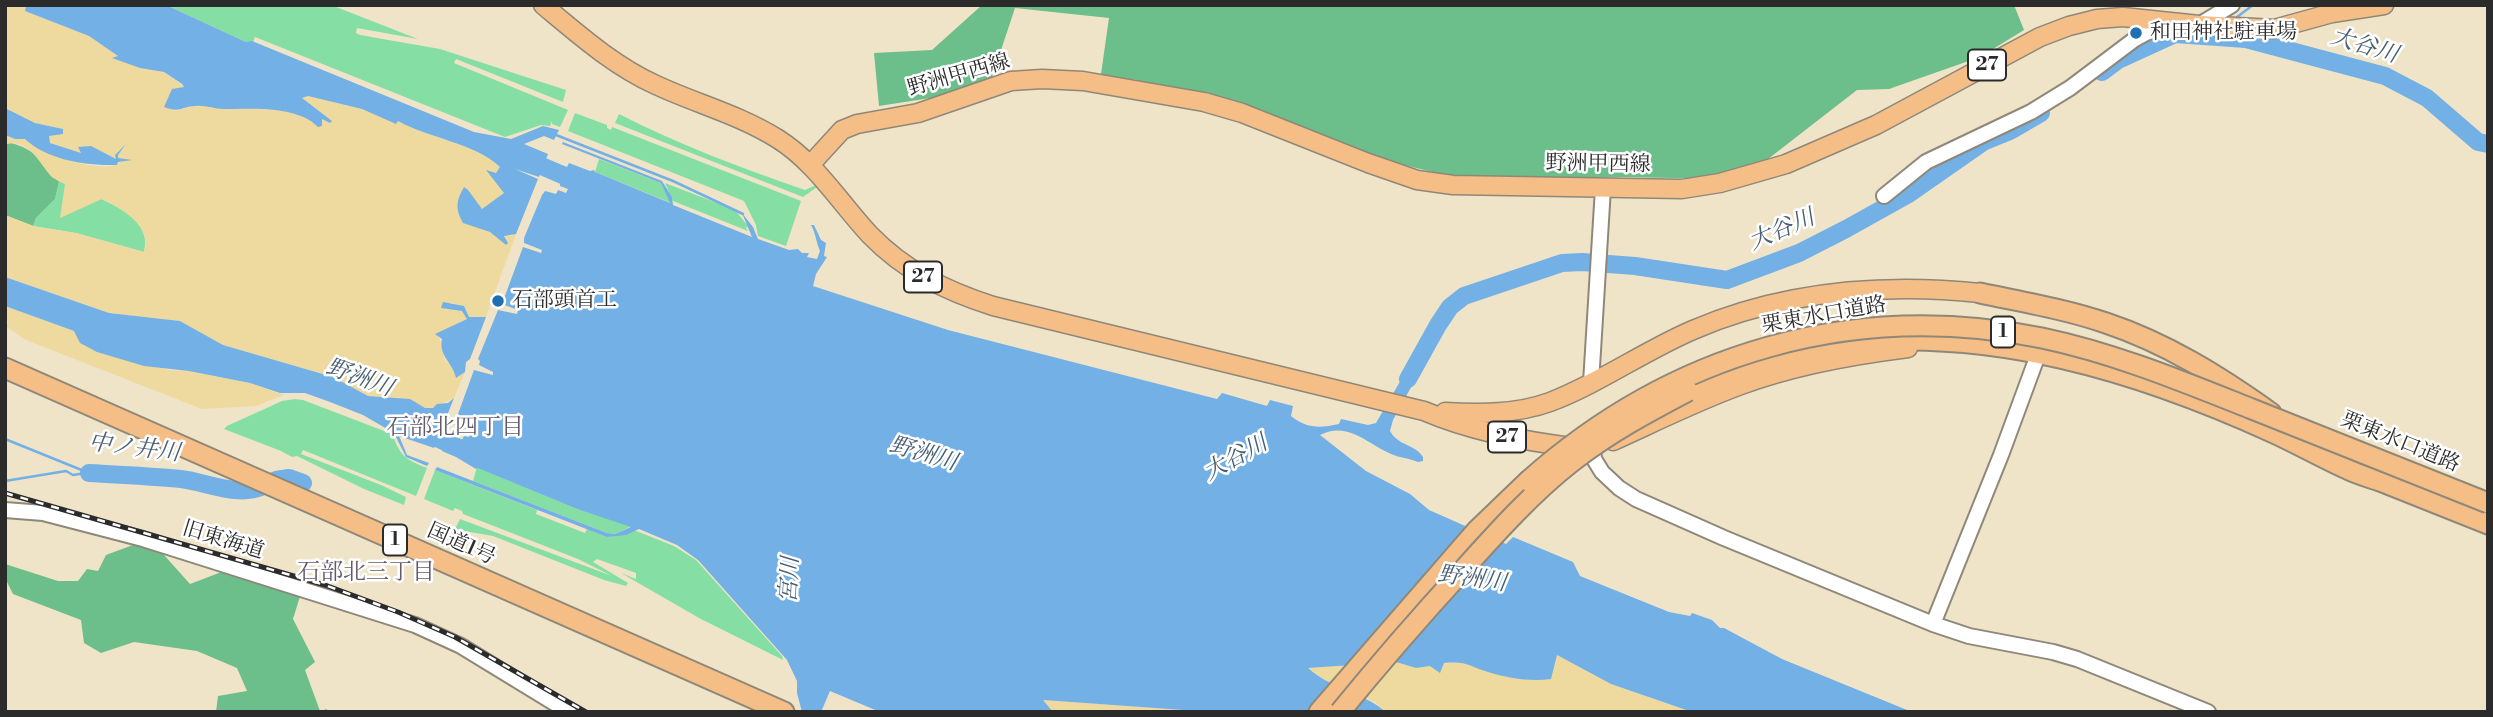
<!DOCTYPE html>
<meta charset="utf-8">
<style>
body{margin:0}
#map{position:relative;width:2493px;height:717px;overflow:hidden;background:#f0e4c8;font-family:"Libre Bodoni",serif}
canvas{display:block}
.frame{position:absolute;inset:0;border:7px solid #2b2b2b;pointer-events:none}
</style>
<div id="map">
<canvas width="2493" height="717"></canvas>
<div class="frame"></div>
</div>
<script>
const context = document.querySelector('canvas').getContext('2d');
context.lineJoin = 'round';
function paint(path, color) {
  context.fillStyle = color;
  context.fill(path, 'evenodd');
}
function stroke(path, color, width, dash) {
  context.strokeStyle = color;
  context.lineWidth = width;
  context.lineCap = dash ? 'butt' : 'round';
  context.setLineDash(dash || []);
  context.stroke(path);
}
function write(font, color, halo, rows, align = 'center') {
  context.font = font + ' "Libre Bodoni","Noto Serif JP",serif';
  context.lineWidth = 5;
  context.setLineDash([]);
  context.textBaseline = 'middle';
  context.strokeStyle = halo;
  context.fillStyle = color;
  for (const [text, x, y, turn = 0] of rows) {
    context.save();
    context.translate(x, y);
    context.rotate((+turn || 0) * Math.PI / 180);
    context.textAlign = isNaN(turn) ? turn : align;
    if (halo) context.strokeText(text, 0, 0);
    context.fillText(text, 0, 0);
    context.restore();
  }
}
paint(new Path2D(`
 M166,5H331L418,39L357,28L356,33L360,35L440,49L566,90L563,102L456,59L454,63L568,110L560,127L552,124V121L550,126L541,125L505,137L255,37L253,42H246Z
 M575,113L607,125V128L611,130L612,127L801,201L786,246L758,236L756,225L744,201L568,131Z
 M619,114C679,145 742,168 805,190L814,186L817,187L803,197L615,123Z
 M599,159L661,183L671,203L595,172Z
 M59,181C86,195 156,211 144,252L76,233L33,226L36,218L55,199Z
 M665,183L735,210L748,226L746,228L748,231L673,201Z
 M295,399L303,400L392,434C401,457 405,459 427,468L416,496L303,450L301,454L381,485L406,497L404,505L364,489L297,456L292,457L281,451L224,429L227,426L282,401Z
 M477,467L577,509L632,526L615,534L607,533L473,481Z
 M435,470L537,510L536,514L585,533L587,529L607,537L634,530L674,546L696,560L782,656L783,660L699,618L621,573L636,579V573L597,559L593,562L628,583L626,586L604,580L493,536L453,529L456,527L460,519L612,576L578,559L463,514L462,511L455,508L453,511L424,499Z`), '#85dfa4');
paint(new Path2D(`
 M982,5H2014L2024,30L1980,57L1889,89L1857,90L1759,166L1721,179L1623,177L1469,181L1331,147L1250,113L1133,79L1100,81L1109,18L1015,8L988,89L879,106L874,53L932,50Z
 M11,143C23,146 32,151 41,160C48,169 49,176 59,181L55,199L36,218L33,226L5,215V144Z
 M141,542L156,546L190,584L232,568L302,590L293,619L315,662L305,670L320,711L327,709V712H216L218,696L247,691L237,668L197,651L134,642L101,653L84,643L81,620L13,594L5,578V564L58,581H78L87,569L98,571L106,555Z`), '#6cbe8a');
paint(new Path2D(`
 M5,5H26L25,11L89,36L118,56L117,58L140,68L164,72L184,87L164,106L175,111L197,105L222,109L239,107L284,111L320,118L330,123L331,120L301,98L308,96L362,109L396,124L398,121C430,139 472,142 500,167L496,173L488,171L505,192L482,210L480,228L490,232L506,244L505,234L509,236L516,234L486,317H469L466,309L453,303H443L445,310L451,308L463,311L468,319L461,321L439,336L445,360L453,367L456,378L465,372L454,398L433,408H425L401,398L368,396L333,377L223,345L180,321L109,313L5,277V215L36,227L76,233L144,252C153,226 122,209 102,199L60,218L65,184C60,181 53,179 50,175C38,161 29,139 5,144V135L15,139H25C39,153 95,172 115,165C118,164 121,161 124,160L118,158V155L126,145L115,155L117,159L82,154L49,142V136L63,129L35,123L5,108Z
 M5,306L74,331L167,370L189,371L250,383L284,395L256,406L202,409L26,340L5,326L9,322L5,319Z
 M1557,655L1611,684L1692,712H1386L1375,702L1325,681L1307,668L1396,662L1416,668L1463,661L1487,672Z
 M1042,700L1211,712H1053Z`), '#eeda9e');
paint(new Path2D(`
 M26,5H166L246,42L252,41L474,132L511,139L543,126L559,130L554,140L544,136L524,144L548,154L539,177L515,169L538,179L516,234L504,236L508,243L506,245L490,232L463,223C455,209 456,201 464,187L468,190L482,209L504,193L486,170L496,173L500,167C473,142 430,139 398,121L396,124L362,109L308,96L302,98L332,121L330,123L322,119V126L318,127C297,105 250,109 223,109C214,109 205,105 195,106C181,107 179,113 164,107L172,89L184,87L182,84L164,72L140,68L112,58L118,56L89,36L25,11Z
 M5,108L35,123L63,129V134L49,136L50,143L81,153L78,147L91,146L116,159L115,155L126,144L118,155V158L132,160L118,162L117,165C87,166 47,160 25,139H15L5,135Z
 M563,142L662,181L672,197L673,205L752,237L742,213L753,227L758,239L789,250L798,249L802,253H809L807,257L817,259L820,251C816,242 816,234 811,225H814L821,240L826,243L824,256L827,257L816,274L813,286L948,330L1217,399L1222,393L1267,406L1270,400L1293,406L1291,416C1307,429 1320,428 1339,424L1341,419L1368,425L1376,423L1409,366L1412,367L1417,359L1422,361L1418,369L1420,371L1393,420L1390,431C1398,446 1415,444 1423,457V461L1418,462C1409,458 1400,458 1391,454C1366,443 1348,421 1320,435L1366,471L1410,494L1429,510L1506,544L1513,537L1573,562L1580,576L1669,612L1690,616L1692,613L1712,620L1720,628H1724L1782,659L1912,712H1692L1611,684L1557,655L1551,679C1530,682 1508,678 1488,672C1467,666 1469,661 1444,663L1440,673L1430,666L1416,668L1396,662L1308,668C1331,689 1363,692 1386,712H1211L1043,700L1053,712H880L830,691L821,712H802L797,693V681L787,660L698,560L677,545L639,529L626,535L607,537L435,470L437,467L607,533L615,534L631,527L577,509L478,468L476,469L456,457L442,451L448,437L461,442L464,436L469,437L470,434L466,432V429L454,425L474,370L493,375V372L479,365L480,361L478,359L498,310L517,314L518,310L502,304L523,247L541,253L542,250L524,243V238L542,195L545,191L556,194L558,190L566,193L568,189L560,186V182L549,177L555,163L567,167L569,163L590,171L594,170L595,172L670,203L661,183L562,144Z
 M5,277L109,313L180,321L223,345L333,377L368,396L410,399L425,408H433L437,404L448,403L454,398L444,423L418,414V416L443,426L434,448L399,436L407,455L429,463L427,466L406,457L394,433L363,415L330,402L305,393H280L250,383L189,371L144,366L97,352L80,343L74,331L5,306Z
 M443,302L464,306L469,317H486L470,359L466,362L465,372L456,378C453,363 438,355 442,339L435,334L467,319L462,311L441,308Z`), '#73b0e5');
stroke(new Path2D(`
 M2233,20L2253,5
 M556,135L673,181L743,214
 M5,439L89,473
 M5,481L66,471L73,475L86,473`), '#73b0e5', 2.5);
stroke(new Path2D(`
 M2102,72L2118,60L2175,34L2246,39L2385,76L2427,98L2478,142L2488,144
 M523,158L574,180
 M1408,379L1438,325L1450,307L1464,296L1562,263L1582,262L1635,266L1727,280L1799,253L1846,229L1907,195L1983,142L2010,131L2041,113
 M417,429L468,452
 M89,473C120,475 151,476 181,479C206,482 237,497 261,487
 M276,480L289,478L303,483`), '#73b0e5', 18);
const minor = new Path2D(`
 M2199,25L2232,5
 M1884,196L1926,162L2031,112L2070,88L2135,39L2168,21
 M1591,383L1603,188
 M1593,449L1594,459L1602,472L1619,488L1636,499L1724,538L1933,624L1969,636L2053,652L2077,659L2208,712
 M5,510L43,513L143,539L415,625L461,646L569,712
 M1933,624L2001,455L2039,352`);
const major = new Path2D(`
 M543,5C579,35 614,66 656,85C697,104 740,115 778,139C816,163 840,203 870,235C905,271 946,291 993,306L1424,411C1473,432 1527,442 1580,448
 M810,165L842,130L857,124L918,113L1011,81L1042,79L1083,81L1204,102L1242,113L1368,163L1417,180L1453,185L1682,189L1720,183L1786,164L1876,125L2040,37L2069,26L2097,19L2123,17L2199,25L2274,29L2332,13L2384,5
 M1445,412C1480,414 1517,414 1550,402C1600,383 1644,351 1693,330C1784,291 1882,283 1980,293
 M1613,441C1655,422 1697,401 1741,385C1794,365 1852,355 1908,348`);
const highway = new Path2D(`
 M1980,293C2022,302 2065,309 2106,323C2166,343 2219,376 2271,413
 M5,368L784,712
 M1688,391C1735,371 1788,350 1839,344C1990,326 2138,371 2274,433C2298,444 2321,457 2345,468C2356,474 2368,477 2380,481C2416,495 2452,510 2488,524
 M1319,712L1477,530L1528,481`);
stroke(minor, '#8e887a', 18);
stroke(major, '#8e887a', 21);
stroke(highway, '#8e887a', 23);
stroke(minor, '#fff', 14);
stroke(major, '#f5be86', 18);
stroke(highway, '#f5be86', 19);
const rail = new Path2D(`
 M5,493L325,585L398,612L455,637L586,712`);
stroke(rail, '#2b2b2b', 5);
stroke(rail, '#fff', 2.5, [8]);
const highwayBridge = new Path2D(`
 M1528,481C1672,353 1852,300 2042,338C2114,353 2184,382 2252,409C2331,440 2409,472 2488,503
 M1340,712C1380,663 1421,616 1463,570C1497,532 1533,492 1573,461C1609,433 1648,412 1688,391`);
stroke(highwayBridge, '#8e887a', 23, []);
stroke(highwayBridge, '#f5be86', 19);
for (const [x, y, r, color] of [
 [2136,33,7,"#1f6fb2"],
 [498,301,7,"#1f6fb2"]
]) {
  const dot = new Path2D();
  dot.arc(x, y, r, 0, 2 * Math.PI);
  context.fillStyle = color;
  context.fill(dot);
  stroke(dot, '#fff', 2.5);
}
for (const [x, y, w] of [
 [1987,65,38],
 [923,277,38],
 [2003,332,24],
 [1507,437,38],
 [395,540,24]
]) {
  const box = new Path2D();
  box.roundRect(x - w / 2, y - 15.5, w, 31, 5);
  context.fillStyle = '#fff';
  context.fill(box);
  stroke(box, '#2b2b2b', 2);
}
write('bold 19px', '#2b2b2b', null, [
 ["27",1987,65],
 ["27",923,277],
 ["1",2003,332],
 ["27",1507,437],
 ["1",395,540]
]);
write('21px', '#2b2b2b', '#fff', [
 ["和田神社駐車場",2150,33],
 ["石部頭首工",512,301]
], 'left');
write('21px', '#2b2b2b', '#fff', [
 ["野洲甲西線",959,76,-16],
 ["野洲甲西線",1598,165,1],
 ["栗東水口道路",1824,316,-10],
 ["栗東水口道路",2400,443,22],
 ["旧東海道",223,541,17],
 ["国道1号",461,545,24]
]);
write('italic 23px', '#486075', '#fff', [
 ["大谷川",2364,47,17],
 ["大谷川",1782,231,-23],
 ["野洲川",359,379,20],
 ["中ノ井川",134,449,7],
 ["野洲川",923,455,16],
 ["大谷川",1236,459,-29],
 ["宮川",791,580,-87],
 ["野洲川",1472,580,8]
]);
write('23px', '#62596b', '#fff', [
 ["石部北四丁目",455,428],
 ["石部北三丁目",366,573]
]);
</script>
